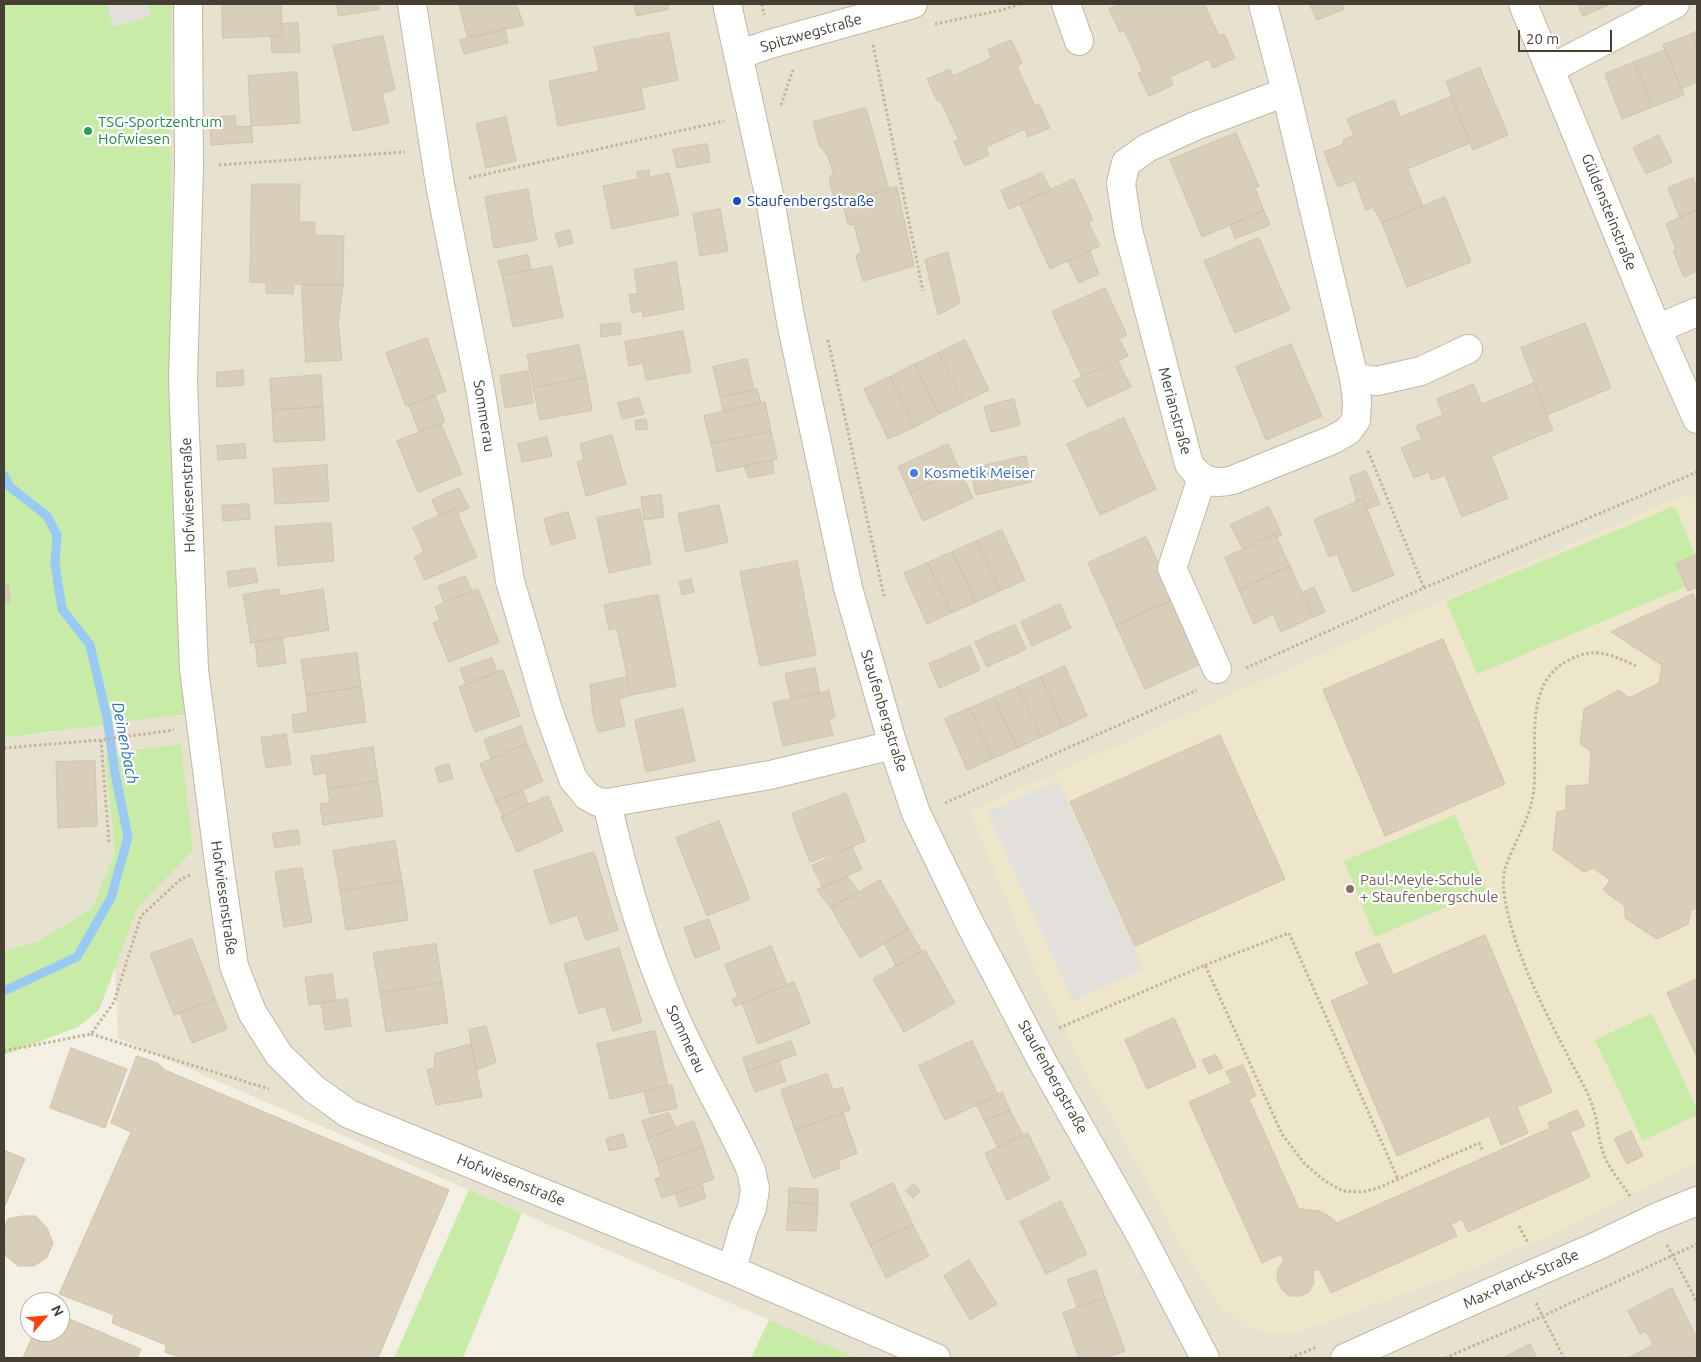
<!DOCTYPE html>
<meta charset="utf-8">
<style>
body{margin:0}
#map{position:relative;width:1701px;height:1362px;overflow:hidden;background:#f3efe3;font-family:Ubuntu,sans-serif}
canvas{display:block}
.frame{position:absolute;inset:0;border:5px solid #453f33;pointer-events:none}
.north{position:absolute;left:20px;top:1292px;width:50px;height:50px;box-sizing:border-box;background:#fff;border:1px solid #b5b2ad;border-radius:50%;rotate:63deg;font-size:14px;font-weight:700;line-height:20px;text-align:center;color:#453f33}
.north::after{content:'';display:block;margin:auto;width:18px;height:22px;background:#ff430d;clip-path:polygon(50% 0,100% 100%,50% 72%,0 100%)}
.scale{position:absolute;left:1518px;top:30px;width:94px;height:22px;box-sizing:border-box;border:2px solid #453f33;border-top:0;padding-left:6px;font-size:15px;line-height:18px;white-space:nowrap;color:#453f33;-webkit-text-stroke:4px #fff;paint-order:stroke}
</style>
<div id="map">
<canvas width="1701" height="1362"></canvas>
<div class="frame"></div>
<div class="north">N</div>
<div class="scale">20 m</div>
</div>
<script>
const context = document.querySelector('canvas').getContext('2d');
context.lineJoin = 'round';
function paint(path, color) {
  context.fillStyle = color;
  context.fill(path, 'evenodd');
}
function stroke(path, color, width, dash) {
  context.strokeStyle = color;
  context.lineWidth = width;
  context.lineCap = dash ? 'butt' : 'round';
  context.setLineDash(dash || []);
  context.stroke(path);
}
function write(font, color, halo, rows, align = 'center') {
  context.font = font + ' Ubuntu,sans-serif';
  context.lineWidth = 4.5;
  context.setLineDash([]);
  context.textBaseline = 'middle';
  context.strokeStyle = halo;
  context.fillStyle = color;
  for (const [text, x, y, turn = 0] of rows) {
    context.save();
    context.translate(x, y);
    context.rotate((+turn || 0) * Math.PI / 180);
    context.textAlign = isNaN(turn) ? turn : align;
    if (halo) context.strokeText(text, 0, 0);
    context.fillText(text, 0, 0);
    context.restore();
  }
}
paint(new Path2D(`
 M171,4H1697V1358H857L118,1038L115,968L138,907L193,851L106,754L115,852L92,908L39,941L4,951V738L57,732L171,259Z`), '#e7e2d0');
paint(new Path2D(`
 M1681,496L1693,497L1697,505V1161L1557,1232L1467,1271L1302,1331L1276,1334L1245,1327L1219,1306L1185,1252L1071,1044L1034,966L970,811L1434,604Z`), '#ede6cb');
paint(new Path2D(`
 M4,4H171V259L185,714L4,738Z
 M1675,506L1697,560V582L1477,674L1446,601Z
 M181,744L193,851L138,907L99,1010L78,1027L4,1055V951L39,941L92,908L115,852L105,754Z
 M1455,815L1487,890L1375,937L1344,861Z
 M1652,1013L1697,1109V1115L1643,1141L1595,1040Z
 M469,1190L522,1213L463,1358H394Z
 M769,1320L857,1358H751Z`), '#c8eba8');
paint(new Path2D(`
 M107,4H148L151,16L113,27Z
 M1058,780L1144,969L1073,1001L987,812Z`), '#e3e0dc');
stroke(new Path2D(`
 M4,475L10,487L47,516L57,535L55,564L62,609L90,645L107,718L115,773L128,837L111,898L77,957L4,991`), '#99c9f5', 9);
const building = new Path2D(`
 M222,4H281L282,36L223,38Z
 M337,4H379L380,9L339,16Z
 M459,4H516L524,25L468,38Z
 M634,4H668L669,9L637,16Z
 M1121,4H1136L1137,5L1141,4H1204L1219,36L1224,34L1235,58L1213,68L1209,59L1170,77L1173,85L1149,96L1138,73L1143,71L1124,30L1120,32L1109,9Z
 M1310,4H1345L1343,5L1344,9L1317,20Z
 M1578,4H1611L1583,16Z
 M298,23L300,52L272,53L271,37L282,36L281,24Z
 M505,29L508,43L464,54L460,40Z
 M1697,31V47L1692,34Z
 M669,33L678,80L641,88L645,109L558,126L549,81L599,71L594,47Z
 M1692,34L1697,47V82L1681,89L1663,45Z
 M383,36L395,90L382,93L389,123L353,131L333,46Z
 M1011,40L1022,63L1017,66L1035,106L1039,104L1050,128L1028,137L1025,129L986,147L989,155L965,166L954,142L959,140L940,100L937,101L927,79L950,69L953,76L992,58L988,50Z
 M1666,50L1684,95L1652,107L1635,62Z
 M1635,62L1652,107L1622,119L1605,74Z
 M1480,68L1508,135L1473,150L1446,82Z
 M297,72L300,123L251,126L248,76Z
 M1451,97L1470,143L1407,169L1423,206L1382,223L1373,207L1366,210L1355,180L1338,187L1324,152L1344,144L1343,140L1354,135L1347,119L1394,100L1400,117Z
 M866,108L889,190L836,204L829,180L833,172L828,156L819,145L813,122Z
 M235,116L236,127L251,126L253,142L211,145L210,118Z
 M506,117L516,161L486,168L476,124Z
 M1236,133L1259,186L1255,188L1264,211L1202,237L1170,160Z
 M1659,135L1672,162L1646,174L1633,148Z
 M707,144L710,162L677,168L673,150Z
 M649,170L650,177L669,173L679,215L612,229L603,186L638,179L637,172Z
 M1042,173L1051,190L1009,209L1001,191Z
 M1693,178L1697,189V210L1680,218L1668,188Z
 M1074,179L1093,220L1088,222L1100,246L1050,269L1020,204Z
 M252,184H300L299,222H315V235L344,236L343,285L294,284L293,294L266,293V283L250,282Z
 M897,187L914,266L863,281L856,256L861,251L854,225L848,224L842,202Z
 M528,189L537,240L494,248L485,197Z
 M1445,197L1471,262L1407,287L1382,223Z
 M720,209L728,251L700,256L693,214Z
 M1697,210V271L1684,277L1673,251L1676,249L1666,224Z
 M1264,211L1270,225L1235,239L1230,225Z
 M570,230L573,243L559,247L555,234Z
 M1259,238L1290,310L1235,333L1204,261Z
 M1090,251L1099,274L1079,283L1068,261Z
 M948,252L960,303L938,315L925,260Z
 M528,255L531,270L502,276L498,261Z
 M676,262L684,309L643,317L642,311L632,313L629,295L638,293L634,270Z
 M552,266L563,317L513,327L502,276Z
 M302,285H343L338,322L342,360L306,362Z
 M1105,288L1127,335L1119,339L1128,356L1082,377L1052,312Z
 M620,323L621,334L601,337L600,325Z
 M1585,323L1611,388L1547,415L1521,348Z
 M683,331L691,372L646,380L643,363L629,366L625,342Z
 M427,338L446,391L406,406L386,353Z
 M965,340L989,390L964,402L939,353Z
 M1291,344L1322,416L1266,440L1236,367Z
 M579,345L586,377L533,388L527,355Z
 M939,353L964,402L939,414L915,364Z
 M747,359L754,390L720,397L713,367Z
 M1118,361L1131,387L1087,407L1074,381Z
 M915,364L939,414L915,427L890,377Z
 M243,370L244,385L217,387L216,373Z
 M528,371L533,403L505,408L500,376Z
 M321,375L323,407L272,410L270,379Z
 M586,377L592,410L540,420L533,388Z
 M890,377L915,427L888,439L864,389Z
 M1534,383L1553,430L1491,456L1508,498L1462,517L1445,475L1432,480L1429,472L1414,478L1401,448L1422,439L1416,426L1443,415L1437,399L1473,384L1482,404Z
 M757,389L761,403L723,412L720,397Z
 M435,395L445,422L419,432L409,405Z
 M639,398L644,414L622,419L618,403Z
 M1014,399L1020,425L991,432L984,407Z
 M765,402L771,431L711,444L704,416Z
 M323,407L325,440L274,442L272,410Z
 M1124,418L1156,489L1100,515L1067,444Z
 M646,419L648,429L636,430L635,421Z
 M441,424L462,474L418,492L397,441Z
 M771,431L777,459L717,472L711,444Z
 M612,435L626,484L586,496L577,462L584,460L580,444Z
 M547,437L552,456L522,462L518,444Z
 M245,444L246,458L218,460L217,446Z
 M948,444L960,470L910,493L898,467Z
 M1026,456L1031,482L976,495L970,469Z
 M772,460L774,473L749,478L744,466Z
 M327,465L329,501L275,504L273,469Z
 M960,470L973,498L923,521L910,493Z
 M1366,471L1380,504L1367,509L1363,499L1357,502L1350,477Z
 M459,488L469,508L457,513L455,508L439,516L432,500Z
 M661,495L664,517L644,520L641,497Z
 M1363,499L1394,575L1353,592L1337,554L1329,557L1314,520Z
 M249,504L250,519L223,521L222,506Z
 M719,505L728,542L686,552L678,514Z
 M1269,507L1282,535L1277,537L1275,534L1243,549L1230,525Z
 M455,508L477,557L425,580L414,557L424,552L413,528Z
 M640,509L651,564L609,573L597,518Z
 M568,512L576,538L551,545L544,519Z
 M331,523L334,561L278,566L275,527Z
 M1002,530L1025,580L1000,591L977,541Z
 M1275,534L1290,566L1239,590L1225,558Z
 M1146,537L1175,599L1116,625L1088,563Z
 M977,541L1000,591L976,602L952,552Z
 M952,552L976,602L951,613L928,563Z
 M1697,555V587L1688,591L1676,564Z
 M797,561L816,655L760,666L740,572Z
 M928,563L951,613L927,624L904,573Z
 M1290,566L1313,617L1281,632L1273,614L1254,624L1239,590Z
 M255,568L258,582L229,587L227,572Z
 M465,576L472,591L444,603L438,587Z
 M691,579L694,592L682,595L679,582Z
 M8,585L10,602L4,603V586Z
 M1314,587L1325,612L1313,617L1302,593Z
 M279,589L280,596L323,589L329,630L251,643L243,595Z
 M478,589L499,642L449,662L433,623L440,620L435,607Z
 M1693,594L1697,604V728L1695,731L1697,737V908L1691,910L1688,924L1657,939L1625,918V906L1603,890L1610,880L1593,868L1584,872L1553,850L1557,812L1566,810V786L1589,785L1591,751L1580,744L1584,709L1619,690L1629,698L1659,683L1662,665L1611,632Z
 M658,595L676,686L631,695L617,628L609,630L604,605Z
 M1175,599L1203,663L1145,689L1116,625Z
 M1060,604L1071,628L1032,646L1021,622Z
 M1015,625L1026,649L987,667L975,642Z
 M282,638L286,663L258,667L255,642Z
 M1443,639L1505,784L1385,836L1323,690Z
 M970,646L980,670L939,688L929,664Z
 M357,653L361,687L306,695L301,660Z
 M492,658L497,673L466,684L460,669Z
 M1065,666L1087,716L1063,727L1041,677Z
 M815,668L820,693L791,699L785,674Z
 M503,670L520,716L475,732L459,687Z
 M627,677L631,695L619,699L625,726L598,732L593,715L590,685Z
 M1041,677L1063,727L1041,737L1018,687Z
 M361,687L366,722L294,733L292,715L308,712L306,695Z
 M1018,687L1041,737L1017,748L994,698Z
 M829,691L835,717L829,719L833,735L783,746L773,703Z
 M994,698L1017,748L992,759L970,708Z
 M970,708L992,759L967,770L945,719Z
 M683,709L695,761L646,772L635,720Z
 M521,726L527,744L491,759L484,740Z
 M286,734L291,764L266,768L261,738Z
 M1220,735L1285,879L1135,946L1070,802Z
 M527,744L543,781L496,802L480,764Z
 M373,747L378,781L328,789L326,773L314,775L311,757Z
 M95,761L97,826L58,828L56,762Z
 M449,764L453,779L439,782L435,768Z
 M378,781L383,816L323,825L320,804L330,803L328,789Z
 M522,790L529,805L503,817L496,802Z
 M846,793L865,841L852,847L810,862L792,814Z
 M548,796L563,831L517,852L501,817Z
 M719,821L750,899L707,916L676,838Z
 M298,830L300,844L275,848L272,834Z
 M395,841L402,881L340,891L333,851Z
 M852,847L862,869L823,888L812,866Z
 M594,852L618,930L586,940L577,915L550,924L534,871Z
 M302,868L312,922L284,927L275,872Z
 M847,876L859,892L831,908L817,890Z
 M880,880L909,929L860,958L831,908Z
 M402,881L408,920L346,930L340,891Z
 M709,919L720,949L695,958L684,928Z
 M909,929L922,952L896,966L884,943Z
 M1485,935L1552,1092L1517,1107L1528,1133L1501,1145L1489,1116L1397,1156L1331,1001L1369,984L1355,953L1379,943L1393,975Z
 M192,939L215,999L174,1015L150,954Z
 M436,944L442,983L380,993L373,953Z
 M771,946L787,985L735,1006L732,1000L738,997L725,965Z
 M619,948L642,1022L613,1031L605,1006L579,1014L564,964Z
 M925,950L955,1003L904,1032L873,979Z
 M332,974L336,1001L309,1005L305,978Z
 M1697,979V1057L1667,993Z
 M794,982L810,1023L758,1044L742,1003Z
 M442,983L448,1023L386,1032L380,993Z
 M215,999L227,1029L192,1043L180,1013Z
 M347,999L351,1026L325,1030L321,1003Z
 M1174,1018L1196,1067L1147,1089L1125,1040Z
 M486,1026L496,1062L476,1070L469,1030Z
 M655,1031L668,1086L610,1099L597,1044Z
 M791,1041L796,1055L747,1071L743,1058Z
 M972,1041L998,1095L945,1120L919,1066Z
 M471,1044L482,1097L436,1105L427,1070L434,1068L435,1054Z
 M71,1048L127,1069L105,1128L50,1108Z
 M1216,1055L1223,1068L1209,1074L1202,1060Z
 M137,1056L158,1063L165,1070L449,1190L378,1358H181L165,1352L166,1345L112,1323L114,1315L59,1294L131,1132L111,1123Z
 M779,1060L786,1081L755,1092L747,1071Z
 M1243,1065L1256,1096L1249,1099L1299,1209L1319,1211L1329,1216L1337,1223L1550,1128L1548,1123L1577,1110L1585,1126L1570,1132L1590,1177L1468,1232L1462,1219L1451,1224L1457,1236L1331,1293L1319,1269L1313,1271L1314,1283L1309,1292L1300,1296H1289L1282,1290L1277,1280L1278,1269L1284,1261L1281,1254L1262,1263L1189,1102L1232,1083L1226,1072Z
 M827,1074L833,1090L842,1087L850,1110L795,1130L781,1090Z
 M672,1085L677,1108L650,1114L644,1092Z
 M1002,1092L1010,1110L985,1122L977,1105Z
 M1010,1110L1023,1135L998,1148L985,1122Z
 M669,1113L676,1128L648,1138L642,1121Z
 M843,1113L857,1153L838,1161L840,1168L813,1178L795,1130Z
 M694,1121L703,1147L657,1163L648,1138Z
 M1631,1131L1643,1156L1627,1164L1614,1139Z
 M1028,1133L1050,1179L1007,1200L985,1154Z
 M623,1134L627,1147L609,1151L606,1139Z
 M703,1147L714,1179L662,1198L655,1179L661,1177L657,1163Z
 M4,1150L25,1159L4,1208Z
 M893,1183L913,1225L870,1245L850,1204Z
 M702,1184L706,1198L680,1207L675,1194Z
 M914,1184L920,1191L913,1198L906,1191Z
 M789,1188L818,1189V1204L789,1202Z
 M1061,1201L1087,1254L1046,1274L1020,1222Z
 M789,1202L818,1204L816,1231L787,1230Z
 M23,1216H36L47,1228L53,1243L47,1257L34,1266H18L6,1256L4,1250V1228L8,1219Z
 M913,1225L929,1256L886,1278L870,1245Z
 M969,1260L997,1304L970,1320L944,1276Z
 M1096,1270L1105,1298L1077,1307L1067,1280Z
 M1672,1288L1697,1339V1354L1689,1358H1628L1653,1345L1646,1331L1640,1334L1628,1311Z
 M1105,1298L1125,1351L1106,1358H1079L1063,1313Z
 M60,1315L141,1349L137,1358H23L34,1332H60Z
 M1530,1344L1537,1358H1503Z`);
paint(building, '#d8ceba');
stroke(building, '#d0c4aa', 1);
const minor = new Path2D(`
 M188,4L189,167L183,381L194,669L219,863L234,966L252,1012L279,1055L314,1089L349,1114L732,1270L936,1358
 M412,4L440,185L481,393L510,581L548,710L573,779L587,796L598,802L607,803C623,874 643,943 672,1010C695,1065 727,1116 751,1170L755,1189L752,1208L743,1230L732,1270
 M727,4L770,199L791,322L848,588L893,745L916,813L970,924L1043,1063L1140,1234L1205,1358
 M1066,4L1079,41
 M1263,4L1286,92L1354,378L1357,401L1356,420L1348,431L1332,440L1233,480C1212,485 1202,481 1189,464L1128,230L1121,183L1126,163L1147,148L1195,126L1286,92
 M1523,4L1657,329L1697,419
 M738,55L770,44L913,4
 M1550,69L1675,4
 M1657,329L1697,312
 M1354,378L1377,381L1421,371L1468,349
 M1202,478L1172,568L1217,669
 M607,803L770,775L893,745
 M1345,1358L1478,1298L1597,1246L1653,1219L1697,1201`);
stroke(minor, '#bfb8a5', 30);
stroke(new Path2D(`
 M762,4L764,15
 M935,24L1002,10L1020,4
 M873,45L923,291
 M781,105L793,70
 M219,165L405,152
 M469,178L724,121
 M828,340L884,596
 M1368,451L1424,588
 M1246,668L1424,588L1697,472
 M101,740L109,843
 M4,748L101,740L174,730
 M945,803L1197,690
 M1205,965L1289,933L1398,1179
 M1059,1028L1205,965L1282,1134L1304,1163L1325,1181L1343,1191L1362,1192L1378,1188L1479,1143L1483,1151
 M91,1034L269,1089
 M4,1051L91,1034L114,1002L141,916L181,879L190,875
 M1630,1196C1621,1182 1608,1168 1603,1152C1598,1138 1598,1124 1594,1111C1592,1104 1589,1096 1586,1090C1581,1080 1575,1070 1570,1060C1546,1013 1520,965 1508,914C1505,901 1501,882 1505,869C1513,844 1529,821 1533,795C1540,752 1520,684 1569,660C1595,646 1612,655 1636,666
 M1519,1226L1528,1243
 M1667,1245L1697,1302
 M1536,1303L1564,1358
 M1290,1358L1317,1347
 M1445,1358L1543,1316L1697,1244`), '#c1b595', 3, [2.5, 2.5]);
stroke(minor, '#fff', 28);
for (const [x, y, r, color] of [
 [88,131,5,"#2e9e5b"],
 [737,201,5,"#1a4fb4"],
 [914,473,5,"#3f7fe0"],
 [1350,889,5,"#8d6e63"]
]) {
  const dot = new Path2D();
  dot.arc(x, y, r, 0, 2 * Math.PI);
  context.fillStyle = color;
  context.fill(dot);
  stroke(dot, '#fff', 2);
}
write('15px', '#453f33', '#fff', [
 ["Spitzwegstraße",811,33,-16],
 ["Güldensteinstraße",1609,212,68],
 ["Merianstraße",1175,411,75],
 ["Sommerau",484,416,81],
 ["Hofwiesenstraße",188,495,-92],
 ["Staufenbergstraße",884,711,73],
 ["Hofwiesenstraße",224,898,82],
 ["Sommerau",686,1039,65],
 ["Staufenbergstraße",1053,1077,61],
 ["Hofwiesenstraße",511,1180,22],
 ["Max-Planck-Straße",1521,1279,-24]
]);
write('15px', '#27864d', '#fff', [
 ["TSG-Sportzentrum",98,122],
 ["Hofwiesen",98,139]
], 'left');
write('15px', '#164399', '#fff', [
 ["Staufenbergstraße",747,201]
], 'left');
write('15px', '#366cbe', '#fff', [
 ["Kosmetik Meiser",924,473]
], 'left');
write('15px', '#785e54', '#fff', [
 ["Paul-Meyle-Schule",1360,880],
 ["+ Staufenbergschule",1360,897]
], 'left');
write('italic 16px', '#256fb7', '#fff', [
 ["Deinenbach",125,743,79]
]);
</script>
